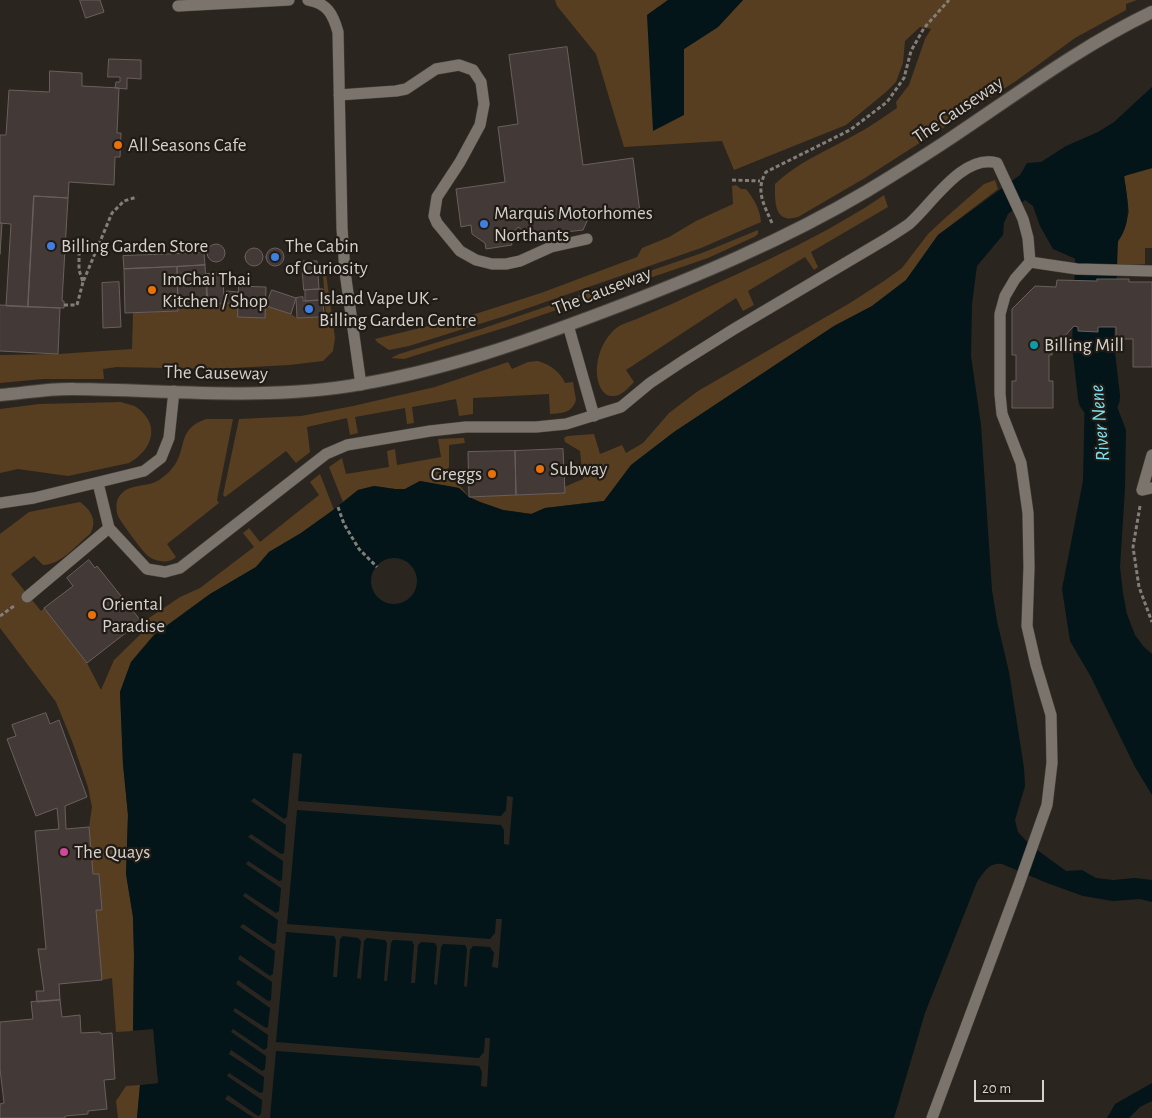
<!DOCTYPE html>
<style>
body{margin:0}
#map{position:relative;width:1152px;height:1118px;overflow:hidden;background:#2b251f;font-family:"Alegreya Sans",sans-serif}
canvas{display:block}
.scale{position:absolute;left:974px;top:1080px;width:70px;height:22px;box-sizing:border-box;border:2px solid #d5d1cd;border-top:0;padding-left:6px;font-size:15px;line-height:18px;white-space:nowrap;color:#d5d1cd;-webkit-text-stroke:4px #211b15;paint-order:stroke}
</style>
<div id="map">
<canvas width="1152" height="1118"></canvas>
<div class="scale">20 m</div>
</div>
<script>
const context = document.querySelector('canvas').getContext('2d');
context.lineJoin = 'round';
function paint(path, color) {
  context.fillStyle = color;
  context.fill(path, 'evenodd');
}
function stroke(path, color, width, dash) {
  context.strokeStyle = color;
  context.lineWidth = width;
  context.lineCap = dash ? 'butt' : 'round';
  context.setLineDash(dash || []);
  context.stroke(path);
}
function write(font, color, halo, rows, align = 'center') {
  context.font = font + ' "Alegreya Sans",sans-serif';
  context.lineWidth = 4.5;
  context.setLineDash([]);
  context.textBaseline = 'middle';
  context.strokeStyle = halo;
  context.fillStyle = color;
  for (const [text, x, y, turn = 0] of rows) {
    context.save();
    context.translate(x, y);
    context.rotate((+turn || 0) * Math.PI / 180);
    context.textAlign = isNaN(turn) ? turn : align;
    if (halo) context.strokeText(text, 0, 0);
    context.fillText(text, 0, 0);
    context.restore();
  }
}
paint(new Path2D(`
 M555,0H668L647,15L683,115L684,49L718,27L743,0H1137L1126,4V10L1075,38L1016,81L865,178L798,217C774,224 775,203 775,184C797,163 824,152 851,137C867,129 882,118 897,108L896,102L909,85L925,39L931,29L920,27L905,41L903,63L896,82L886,92L846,125L734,170L722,141L624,147L596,54L557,6Z
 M1152,168V248H1145V264L1108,267L1106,263L1111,250L1122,234L1129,212L1124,176Z
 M995,180L998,189L938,235L906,280L872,306L834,326L674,432L631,465L604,501L545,508L532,514L503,510L480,502L469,497L459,488L420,481L405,489H395L374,486L358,490L343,502L329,467L342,458L346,474L389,467L387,451L395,449L397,465L441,457L438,439L462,438H464L465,443L449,445V467L447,470L469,497L564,493V487L583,479L580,451L565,442L564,438L567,436L594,434L600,454L622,445L626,453L643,443L669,413L698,391L850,303L884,281L902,268L928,234L944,219L984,184Z
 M736,185L741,189H746C754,199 760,209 761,222L701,248L505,316L409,346L389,350L377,342L375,339L469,316L541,293L637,257L642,248L669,237L696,221L733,204L732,186Z
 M884,195L888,207L811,252L818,267L814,270L805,257L748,291L754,305L743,311L736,298L626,370L634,382C628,388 621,397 612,396C604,396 600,388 598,381C594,362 601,342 615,329C621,324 632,321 639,318C660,309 681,300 702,290C764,262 827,234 884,195Z
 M758,230V234L754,237L708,258L507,327L404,359L391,358L399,354L484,328L702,253Z
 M323,274H326L335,338L333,351L323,361L289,365L214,369L117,367L103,369L104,379H43L0,383V355L58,354L132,349L133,313L178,311V306L225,303L239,304L238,317L265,306L291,314L297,318L326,317Z
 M538,361C551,365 560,372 565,383L573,382L576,400C572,413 563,413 550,414L549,394L473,398V414L459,416L456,399L412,407L414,423L407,424L405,408L355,417L358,433L350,435L347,418L307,427L310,452L296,463L286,451L225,497L223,495L239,419L301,416L353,406L435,387L508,362L512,369L528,362Z
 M121,402C126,404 135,405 139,409C161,427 151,451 129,463L68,476L18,469L0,473V409L39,404Z
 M206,419H233L217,500L219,503L167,544L176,557C169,564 156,562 148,556C142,551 121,522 118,516C116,511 116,506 117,501C123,485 139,487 153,483C159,481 164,476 169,472C190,451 174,430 206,419Z
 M320,474L334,510L301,533L269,552L256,567L210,594L154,635L131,662L120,692L123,764L128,815L126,874L133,917L134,955L133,1031L116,1032L112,978L102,980L96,910L102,909L99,874H93L89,827L92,807L88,787L72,741L56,702L0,628V534L29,512L80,502C91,510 98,521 90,534C76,545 61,565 43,565L34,556L11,574L41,611L44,608L87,663L101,690L114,660L149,626L146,620L180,597L200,588L254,547L243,533L249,528L260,542L319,495L310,482Z
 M140,1085L137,1118H118L116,1101L126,1086Z`), '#573e20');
paint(new Path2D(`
 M668,0H743L718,27L684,49V115L653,131L647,15Z
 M1152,87V168L1124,176C1127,196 1132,217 1122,235C1116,246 1110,251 1106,263L1095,265L1085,263L1053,249L1040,226L1033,206L1025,200L1008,214L1004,223L1003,235L977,266L972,304L971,356L981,425L992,590L997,621L1009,672L1024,768L1025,786L1015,820L1018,832L1029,844L1066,871L1082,870L1096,878L1113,880L1135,878L1152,880V902L1140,899L1113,901L1083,896L1047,883L1002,864C989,862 984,872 977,882L925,1013L894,1118H137L140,1085L158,1083L153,1030L133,1031L134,955L133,917L126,874L128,815L123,764L120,692L131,662L154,635L210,594L256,567L269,552L301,533L333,510L358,490L374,486L395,489H405L420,481L459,488L469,497L480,502L503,510L531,514L545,508L604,501L631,465L674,432L834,326L872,306L906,280L938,235L1020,175L1027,163L1041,162L1066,146L1098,132L1114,122Z
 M1113,339L1109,354L1110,388L1126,430L1125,489L1120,567L1123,593L1127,614L1135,635L1143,646L1152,654V795L1135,767L1091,677L1070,641L1062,589L1083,481L1085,391L1079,371V340Z
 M1152,1083V1101L1140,1107L1129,1118H1107L1115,1104Z`), '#031518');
paint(new Path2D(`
 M371 581a23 23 0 1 1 46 0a23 23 0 1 1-46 0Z
 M293,753L302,754L298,801L501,816L506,810L507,796L513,797L509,845L504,844V830L501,825L297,810L287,924L490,939L495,933L496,919H502L498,968L492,967L494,953L490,947L473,946L470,950L467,987L464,986L467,949L465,945L443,944L441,947L437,985L434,984L437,947L435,943L421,942L418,945L415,983H411L414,945L412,941L393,940L391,943L387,981H384L387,943L385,940L367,938L364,941L361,979L357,978L361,941L358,938L343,936L340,939L337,977H333L336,940L334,936L286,932L276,1042L479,1058L484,1052L485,1038H490L487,1087L481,1086L482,1072L479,1066L276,1051L270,1118H254L225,1099L228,1095L258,1116L261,1114L262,1100L227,1076L229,1073L260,1093L263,1092L264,1077L229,1054L231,1050L262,1071L265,1069L266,1056L231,1032L233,1029L264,1050L267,1048L268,1035L233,1011L235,1008L266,1028L268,1027L270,1008L236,984L238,980L268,1001L271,1000L272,982L238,959L240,955L270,976L273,974L275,951L240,927L243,924L273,944L276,943L278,920L243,896L245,893L276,913L279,911L281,888L246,864L248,861L279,881L282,880L283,861L248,837L251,834L281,854L284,853L286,825L251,801L254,798L284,819L287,817Z
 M153,1029L158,1083L138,1085L140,1082L155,1081L151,1032L133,1034L130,1031Z`), '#2b251f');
stroke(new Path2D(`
 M1099,397L1093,345L1097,240L1095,195L1100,171L1121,150L1152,132`), '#031518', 42);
const building = new Path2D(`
 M80,0H100L104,12L86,18Z
 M567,47L583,165L633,158L640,212L588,219L583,230L531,236L518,227L510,237L512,245L486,249L485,243L472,234L471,225L461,227L456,189L505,182L498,127L518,124L509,55Z
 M109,59L141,60V79L127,78V89L115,88L116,82H120V77H108Z
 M50,71L82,73V86L119,88L117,133H121L120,157H115L114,185L69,182L68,198L34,196L28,307L6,306L11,224L0,223V135H6L9,90L49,92Z
 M34,196L68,198L62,301H64V308L28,307Z
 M0,223H2L0,254Z
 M207 253a9 9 0 1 1 18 0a9 9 0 1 1-18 0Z
 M245 257a9 9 0 1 1 18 0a9 9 0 1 1-18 0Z
 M266 257a9 9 0 1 1 18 0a9 9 0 1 1-18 0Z
 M204,253L205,265L124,269L123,256Z
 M302,261H317L319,289L304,290Z
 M205,265L207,305L178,306L177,267Z
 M177,267L178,311L125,313L124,269Z
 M223,273L224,303L208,304L206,274Z
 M1097,279H1129V282H1152V367H1133V339H1116V327H1098V332L1078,331V327L1074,326L1052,350V355H1049V381H1053V408H1012V381H1016V355H1012V309L1035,286L1056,287L1057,280L1097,281Z
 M119,282L121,327L103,328L102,283Z
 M239,286L266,287L265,318L238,317Z
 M319,289H323L324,300L305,301V290Z
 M272,290L296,298L291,314L266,306Z
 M227,291L238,292L237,304L225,303Z
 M303,297V301L318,300L323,305L324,312L320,317L297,318L296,298Z
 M0,305L60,308L58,354L0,351Z
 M563,449L565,493L516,495L515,451Z
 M515,451L516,495L469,497L468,452Z
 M89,560L95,568L97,566L141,621L87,663L44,608L73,586L67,578Z
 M46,713L50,724L59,720L87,797L65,806L66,829L89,827L93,874H99L102,910H96L102,980L59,984L60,1000L37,1002L36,991H44L38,949H46L35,831L59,829L57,808L36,816L7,739L16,736L12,725Z
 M60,1000L62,1017L80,1015L81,1033L100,1032L101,1034L112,1033L115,1079L104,1080L107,1109L88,1111V1114L65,1116V1118H0V1104L4,1103L0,1069V1022L33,1019L31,1002Z`);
paint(building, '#433937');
stroke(building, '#6a5f5d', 1);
const lane = new Path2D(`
 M308,0C327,3 333,14 338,32L342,228L345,272L361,385
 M178,6L289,0
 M339,95L396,91L406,89L436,69L459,65L473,70L481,82L484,104L480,125L460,162L437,197L434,216L437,223L460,251L476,260L492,264H506L520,261L551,247L587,239
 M1030,262L1077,269L1152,271
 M568,325L594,416
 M1152,455L1142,490L1152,488
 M98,483L109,528L147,569L165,572L180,568L326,454L347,445L430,431L466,427H536L566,424L621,407L650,383L683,361L734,329L886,239C894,234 902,229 909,224C931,205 963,153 997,163L1023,219L1028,238L1030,262L1015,279L1005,296L1000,314V394L1002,414L1021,463L1028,513L1029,567L1027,626L1036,665L1051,715L1052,763L1047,805L1019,884L932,1118
 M0,503L34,498L144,471L161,458L169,438L174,391
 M27,597L109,528`);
const secondary = new Path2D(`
 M0,395C25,393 50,388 75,389C170,390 267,401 361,384C445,370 527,341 606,311C696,277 784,240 867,191C895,174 924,156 951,138C1017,94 1081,46 1152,12`);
stroke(lane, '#45413b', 12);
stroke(secondary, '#45413b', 14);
stroke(new Path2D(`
 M732,180L760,181
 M772,223C764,205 755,190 766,172L850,130L887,102L904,78L911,51L924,28L949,0
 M65,246H79V270L83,282L112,213L124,201L137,197
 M64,305H77L83,282
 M1140,506L1133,547L1139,587L1152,622
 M338,507L344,524L359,549L377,567
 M0,616L14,606`), '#837e79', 3, [4, 2.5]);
stroke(lane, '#7b746c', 11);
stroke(secondary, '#7b746c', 12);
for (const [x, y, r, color] of [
 [118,145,5,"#e8710a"],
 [484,224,5,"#3f7fe0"],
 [51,246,5,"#3f7fe0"],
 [275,257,5,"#3f7fe0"],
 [152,290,5,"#e8710a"],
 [309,309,5,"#3f7fe0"],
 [1034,345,5,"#0f9aa8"],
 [540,469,5,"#e8710a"],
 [492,474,5,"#e8710a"],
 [92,615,5,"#e8710a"],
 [64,852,5,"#d1479c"]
]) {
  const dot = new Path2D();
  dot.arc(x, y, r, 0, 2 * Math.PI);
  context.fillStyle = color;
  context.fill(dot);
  stroke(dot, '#211b15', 2);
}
write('19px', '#d5d1cd', '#211b15', [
 ["The Causeway",958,110,-34],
 ["The Causeway",602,291,-21],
 ["The Causeway",216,373,1]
]);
write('19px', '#d5d1cd', '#211b15', [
 ["All Seasons Cafe",128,145],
 ["Marquis Motorhomes",494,213],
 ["Northants",494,235],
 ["Billing Garden Store",61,246],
 ["The Cabin",285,246],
 ["of Curiosity",285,268],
 ["ImChai Thai",162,279],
 ["Kitchen / Shop",162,301],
 ["Island Vape UK -",319,298],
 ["Billing Garden Centre",319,320],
 ["Billing Mill",1044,345],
 ["Subway",550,469],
 ["Greggs",482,474,"right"],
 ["Oriental",102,604],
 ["Paradise",102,626],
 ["The Quays",74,852]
], 'left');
write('italic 20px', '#7ce1f1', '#211b15', [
 ["River Nene",1100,423,-95]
]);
</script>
